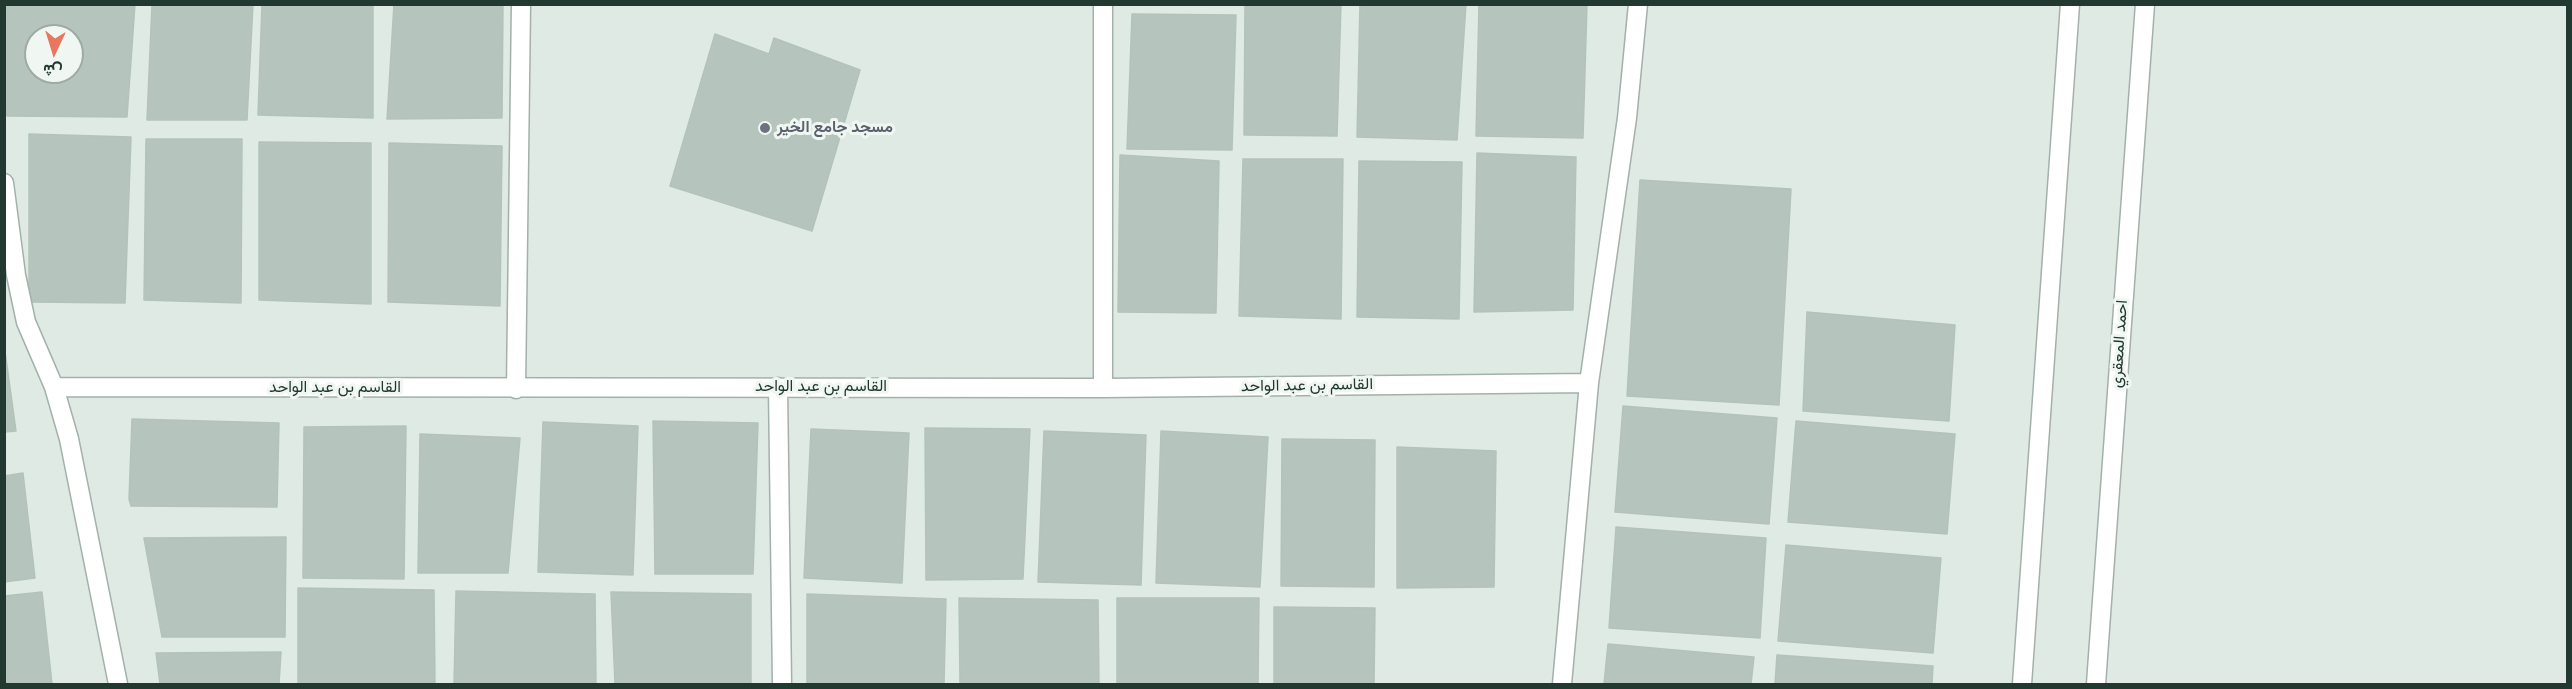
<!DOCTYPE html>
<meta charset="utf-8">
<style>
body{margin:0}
#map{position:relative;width:2572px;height:689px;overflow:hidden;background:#e0eae5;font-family:Roboto,Vazirmatn,sans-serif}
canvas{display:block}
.frame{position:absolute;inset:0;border:6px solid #223931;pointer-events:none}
.north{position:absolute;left:24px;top:24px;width:60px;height:60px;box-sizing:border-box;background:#f0f7f3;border:2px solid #9eaba5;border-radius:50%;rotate:184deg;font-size:16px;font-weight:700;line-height:24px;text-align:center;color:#223931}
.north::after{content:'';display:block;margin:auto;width:21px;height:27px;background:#e8775f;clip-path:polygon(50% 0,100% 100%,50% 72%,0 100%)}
</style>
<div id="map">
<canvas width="2572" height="689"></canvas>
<div class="frame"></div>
<div class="north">ش</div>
</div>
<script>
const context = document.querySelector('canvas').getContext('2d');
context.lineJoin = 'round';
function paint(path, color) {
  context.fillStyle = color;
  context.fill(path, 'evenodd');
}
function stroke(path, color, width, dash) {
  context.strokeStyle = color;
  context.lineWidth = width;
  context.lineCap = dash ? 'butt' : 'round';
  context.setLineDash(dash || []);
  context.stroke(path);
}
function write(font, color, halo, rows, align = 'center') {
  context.font = font + ' Roboto,Vazirmatn,sans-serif';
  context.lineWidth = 6;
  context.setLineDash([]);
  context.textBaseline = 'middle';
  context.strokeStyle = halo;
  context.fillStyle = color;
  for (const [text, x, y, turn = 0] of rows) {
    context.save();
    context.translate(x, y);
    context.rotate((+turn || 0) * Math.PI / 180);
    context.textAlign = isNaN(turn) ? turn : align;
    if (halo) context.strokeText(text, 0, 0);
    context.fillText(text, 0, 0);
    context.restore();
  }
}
const building = new Path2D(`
 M4,4H135L127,117L7,116L4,91ZM36,36H72V72H36Z
 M152,4H253L247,120H147Z
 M262,4H373V118L258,115Z
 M394,4H503L502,118L387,119Z
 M1245,4H1341L1337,136L1244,135Z
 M1360,4H1466L1457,140L1357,137Z
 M1479,4H1587L1583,138L1476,136Z
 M1132,14L1236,15L1232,150L1127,149Z
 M715,34L769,54L774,38L860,70L812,231L670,186Z
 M29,134L131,137L125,303L29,302Z
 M146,139H242L241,303L144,300Z
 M259,142L371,143V304L259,300Z
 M389,143L502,146L500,306L388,302Z
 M1477,153L1576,157L1573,310L1474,312Z
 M1120,155L1219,161L1216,313L1118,312Z
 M1243,159H1343L1341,319L1239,316Z
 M1359,161L1462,162L1459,319L1357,317Z
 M1640,180L1791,189L1779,405L1627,396Z
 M1807,312L1955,325L1949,421L1803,411Z
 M4,344L16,431L4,432Z
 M1623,406L1777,418L1769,524L1615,512Z
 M132,419L279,423L277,507L131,506L129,499Z
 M653,421L758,423L753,574H655Z
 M1796,421L1955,434L1947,534L1788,522Z
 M543,422L638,426L633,575L538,572Z
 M406,426L404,579L303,578L304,427Z
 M925,428L1030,429L1023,579L926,580Z
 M811,429L909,433L902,583L804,578Z
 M1044,431L1146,435L1141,585L1038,582Z
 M1161,431L1268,437L1260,587L1156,583Z
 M420,434L520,438L508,573H418Z
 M1282,439L1375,440L1374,587L1281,586Z
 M1397,447L1496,451L1494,587L1397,588Z
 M23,473L35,578L4,582V476Z
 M1616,527L1766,538L1760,638L1609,628Z
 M286,537L285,637H162L144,538Z
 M1786,545L1941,558L1933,653L1778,641Z
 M298,588L434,590L435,684H298Z
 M456,591L595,594L596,684H454Z
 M42,592L52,684H4V596Z
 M611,592L751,594V684H615Z
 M807,594L946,599L944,684H807Z
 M959,598L1098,600L1099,684H960Z
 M1117,598H1259L1258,684H1117Z
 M1274,607L1375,608L1374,684H1274Z
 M1608,644L1754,657L1751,684H1604Z
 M281,652L279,684H160L156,653Z
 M1777,655L1933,666L1932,684H1775Z`);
paint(building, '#b5c4bd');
stroke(building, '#b3c3bb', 1.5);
const street = new Path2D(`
 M4,183L16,275L26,322L54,387L69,439L118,684
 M54,387L1103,388L1589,383
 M778,387L782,684
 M1103,388V4
 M516,389L521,4
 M1562,684L1589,383L1627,118L1638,4
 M2022,684L2070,4
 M2096,684L2145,4`);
stroke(street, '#a3b1ab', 21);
stroke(street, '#fff', 18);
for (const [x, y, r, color] of [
 [765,128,6,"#6b7280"]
]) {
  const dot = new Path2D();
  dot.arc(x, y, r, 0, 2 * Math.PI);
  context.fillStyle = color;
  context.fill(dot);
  stroke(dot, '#f0f7f3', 2);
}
write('bold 16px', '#5b616d', '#f0f7f3', [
 ["مسجد جامع الخير",777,128]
], 'left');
write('16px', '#223931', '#f0f7f3', [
 ["احمد المعقري",2120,344,-86],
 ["القاسم بن عبد الواحد",1307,386,-1],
 ["القاسم بن عبد الواحد",821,387],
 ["القاسم بن عبد الواحد",335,388]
]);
</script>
